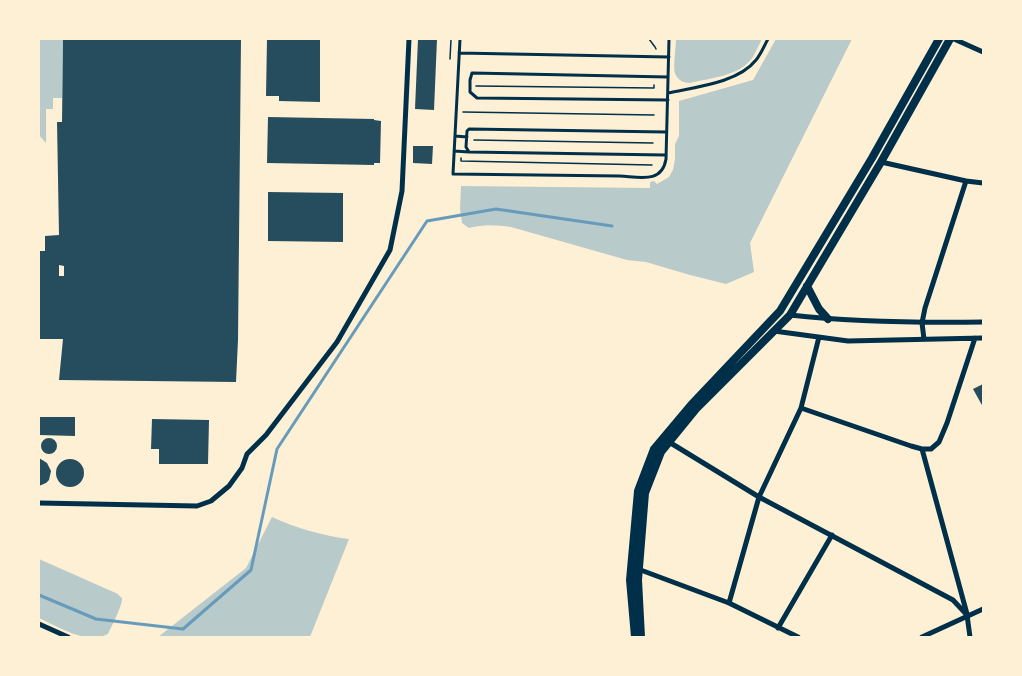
<!DOCTYPE html>
<style>
body{margin:0}
#map{position:relative;width:1022px;height:676px;overflow:hidden;background:#fdf0d5;font-family:"Space Grotesk",sans-serif}
canvas{display:block}
.frame{position:absolute;inset:0;border:40px solid #fdf0d5;pointer-events:none}
</style>
<div id="map">
<canvas width="1022" height="676"></canvas>
<div class="frame"></div>
</div>
<script>
const context = document.querySelector('canvas').getContext('2d');
context.lineJoin = 'round';
function paint(path, color) {
  context.fillStyle = color;
  context.fill(path, 'evenodd');
}
function stroke(path, color, width, dash) {
  context.strokeStyle = color;
  context.lineWidth = width;
  context.lineCap = dash ? 'butt' : 'round';
  context.setLineDash(dash || []);
  context.stroke(path);
}
paint(new Path2D(`
 M39,39H63L62,98H53V109H46V143L39,135Z
 M676,39H762C759,45 756,51 753,57C740,76 711,78 690,83C684,83 677,80 675,73C673,67 676,47 676,39Z
 M776,39H852L750,243L754,272L726,284L690,275L646,262L627,260L511,227C496,225 483,224 469,228L462,223L460,209L461,186L650,188V183L652,181H654L657,184L669,177L673,170L675,159V144L679,136V101L753,80Z
 M272,517C296,528 323,536 349,539L310,637H158L246,568Z
 M39,559L118,594C119,596 121,597 122,598C123,605 111,627 108,634C86,645 59,627 39,618Z`), '#b9caca');
stroke(new Path2D(`
 M39,595L96,619L183,629L251,570L277,449L427,221L496,209L612,226`), '#669bbc', 3);
paint(new Path2D(`
 M63,39H241L238,340L236,382L59,380L63,339H39V251H45V236L59,235L57,122H62ZM59,265L64,266V276H59Z
 M267,39H320V102L279,101V96H266Z
 M418,39H437L434,110L415,109Z
 M268,117L374,119V120L381,121L380,163H374V165L267,163Z
 M413,146H433L432,164L413,163Z
 M268,192L343,193V242L268,241Z
 M983,384V407L973,389Z
 M39,417H75V436L39,435Z
 M152,419L209,420L208,464H159V449H151Z
 M41 446a8 8 0 1 1 16 0a8 8 0 1 1-16 0Z
 M39,458L47,463L51,471L49,480L46,483L39,486Z
 M56 473a14 14 0 1 1 28 0a14 14 0 1 1-28 0Z`), '#264d5e');
stroke(new Path2D(`
 M649,39L655,47L656,49
 M450,59L451,39
 M476,86L654,88V85
 M463,112L654,115
 M474,140L653,143
 M461,158V161L652,165`), '#003049', 1.5);
stroke(new Path2D(`
 M460,39L453,174L620,176C639,177 662,184 666,159L669,39
 M459,53L669,57
 M668,93C695,87 738,83 756,60C761,54 764,46 768,39
 M668,100L477,98L470,92V80L472,73L668,77
 M455,136L467,137
 M454,151L469,152
 M665,155L469,152L466,147L467,131L469,129L666,132`), '#003049', 3);
stroke(new Path2D(`
 M954,39L983,52
 M881,162L966,181L983,183
 M790,315C854,322 918,323 983,322
 M774,331L848,341L983,338
 M924,339L922,323L925,308L966,181
 M801,408L911,446L922,449H931L939,442L947,423L975,338
 M669,442L759,497L953,600L967,615L970,637
 M922,449L967,614
 M39,503L197,506L211,501L229,486L242,468L247,454L266,435L337,342L390,250L402,191L409,39
 M638,569L729,603L798,637
 M729,603L759,497L801,408L819,337
 M39,624L68,637
 M778,628L832,535
 M922,637L983,609`), '#003049', 5);
stroke(new Path2D(`
 M807,286L819,309L828,319
 M635,637L630,580L638,491L654,449L691,405L780,311L872,158L939,39
 M641,637L638,580L645,493L661,452L696,409L790,315L881,162L950,39`), '#003049', 8);
</script>
